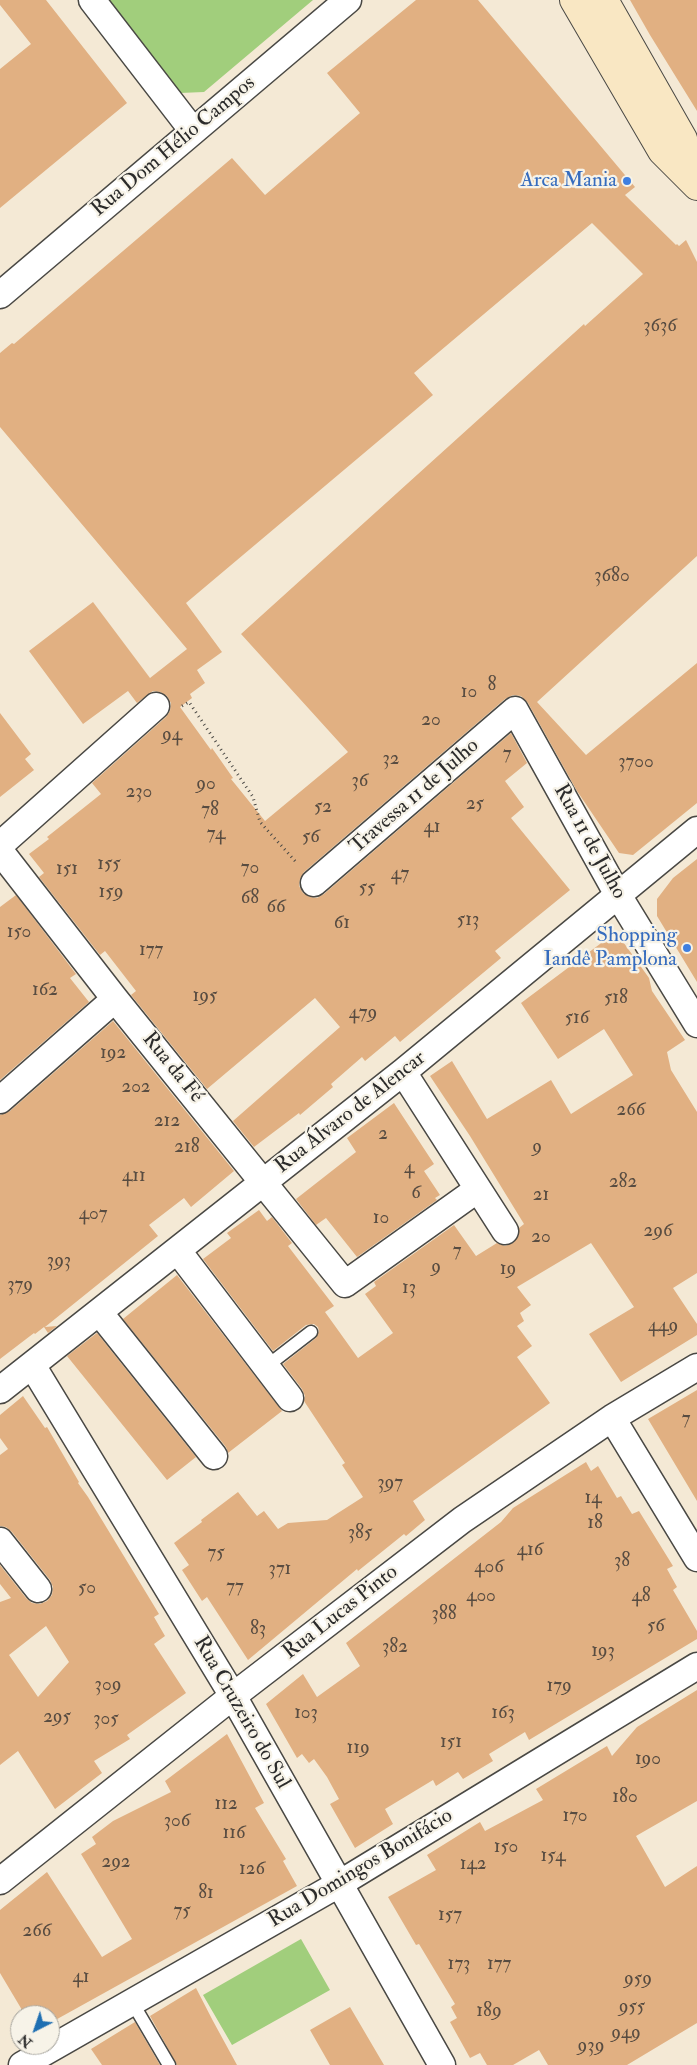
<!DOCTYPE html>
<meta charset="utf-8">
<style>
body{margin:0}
#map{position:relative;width:697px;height:2065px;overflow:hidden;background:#f4e9d5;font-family:"IM FELL Double Pica",serif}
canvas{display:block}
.north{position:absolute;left:10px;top:2005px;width:50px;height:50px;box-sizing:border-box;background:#f7f3e8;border:1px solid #a5a39c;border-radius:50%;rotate:221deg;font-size:14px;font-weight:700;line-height:20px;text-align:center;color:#2b2b2b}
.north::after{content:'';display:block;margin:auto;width:18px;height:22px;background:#1f6fb2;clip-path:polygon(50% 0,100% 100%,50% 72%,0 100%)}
</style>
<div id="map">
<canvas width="697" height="2065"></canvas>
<div class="north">N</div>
</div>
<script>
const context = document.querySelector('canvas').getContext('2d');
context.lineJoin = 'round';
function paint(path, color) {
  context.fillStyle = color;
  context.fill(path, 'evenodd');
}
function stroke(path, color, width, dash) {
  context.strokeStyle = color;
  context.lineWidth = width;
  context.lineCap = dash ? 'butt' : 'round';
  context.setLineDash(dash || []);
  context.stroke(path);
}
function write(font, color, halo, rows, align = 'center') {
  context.font = font + ' "IM FELL Double Pica",serif';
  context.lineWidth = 4.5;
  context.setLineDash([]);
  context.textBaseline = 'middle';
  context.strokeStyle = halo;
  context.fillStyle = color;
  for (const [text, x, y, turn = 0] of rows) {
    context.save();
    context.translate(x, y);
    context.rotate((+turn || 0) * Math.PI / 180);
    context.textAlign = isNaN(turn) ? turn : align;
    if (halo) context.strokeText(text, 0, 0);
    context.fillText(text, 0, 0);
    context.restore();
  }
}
paint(new Path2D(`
 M107,0H313L204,92L180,93Z
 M301,1939L330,1990L232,2045L203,1995Z`), '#a1ce7c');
paint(new Path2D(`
 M0,0H46L127,103L0,208V69L31,44L0,5Z
 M416,0H478L635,187L625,195L676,245L677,244L679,246L686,240L697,262V556L537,702L586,755L697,663V803L633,855L619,853L577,791L528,703L521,696L513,695L505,699L304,872L300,879L299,886L303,893L310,897L317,898L324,894L511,733L527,763L505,781L524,807L511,818L570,890L495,951L501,958L400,1042L395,1036L365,1061L362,1057L331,1084L333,1087L300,1115L299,1113L254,1147L233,1121L340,1027L315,998L207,1089L131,995L136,991L105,951L100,955L39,877L44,873L29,854L49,839L47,837L101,794L92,783L166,717L170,711L171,703L167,696L160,692L153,691L137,703L128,691L83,724L29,651L93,602L150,678L187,649L0,427V353L12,343L14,344L232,158L265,195L360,113L327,73ZM592,223L643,274L585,326L584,324L241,634L348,752L265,821L231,779L233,778L212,748L211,750L180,707L192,698L190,694L205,683L197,670L222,652L186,603L433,395L414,373Z
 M630,0H697V111L650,35Z
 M0,713L31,754L25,759L34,770L0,797Z
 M697,859V982L657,916V899L673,878Z
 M16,895L76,974L70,978L89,1002L0,1080V907Z
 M616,932L649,978L652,991L685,1040L667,1052L671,1070L697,1112V1273L673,1288L697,1324V1335L621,1382L589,1334L634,1307L591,1243L517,1287L531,1305L520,1313L524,1321L517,1326L532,1346L517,1357L550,1403L413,1501L425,1520L406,1536L404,1534L358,1571L357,1569L248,1660L207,1597L202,1601L182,1570L189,1565L174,1543L202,1522L201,1520L238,1492L257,1516L264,1511L278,1529L288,1523L327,1520L363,1497L342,1465L345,1463L304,1401L305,1396L302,1389L283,1364L316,1338L319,1331L318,1327L314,1324L306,1325L273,1351L203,1259L231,1238L227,1233L259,1210L267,1221L272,1217L292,1243L288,1246L334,1306L325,1312L358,1358L393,1333L365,1294L376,1286L374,1282L454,1225L476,1256L497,1243L505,1246L513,1243L518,1237L519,1228L524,1224L470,1136L430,1076L452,1061L487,1119L551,1080L571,1114L633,1075L604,1029L558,1059L521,1003Z
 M113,1021L234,1171L191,1207L184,1198L149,1225L158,1236L45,1327L57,1326L48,1333L44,1327L35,1334L34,1333L0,1359V1115L10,1111Z
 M394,1103L434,1164L424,1171L440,1195L435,1198L437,1200L357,1257L326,1218L316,1225L296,1199L356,1152L347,1138Z
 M177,1275L282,1411L228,1453L226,1447L123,1319Z
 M97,1333L196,1457L167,1480L67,1356Z
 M697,1390V1501L648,1419Z
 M23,1396L45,1428L47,1427L79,1482L78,1483L88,1497L159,1614L154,1617L165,1636L154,1644L186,1693L127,1735L130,1739L94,1761L102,1773L55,1809L18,1751L0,1765V1602L11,1598L0,1584V1565L26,1598L32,1603L40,1604L47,1601L52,1595L53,1587L50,1580L12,1532L6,1527L0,1526V1455L8,1449L0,1438V1415ZM46,1626L69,1662L38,1697L9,1655Z
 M586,1462L591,1471L598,1466L617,1498L621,1496L632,1514L639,1511L673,1566L667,1569L677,1587L673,1590L697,1631V1639L529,1740L525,1732L489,1754L493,1761L463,1779L458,1772L436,1786L433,1780L385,1809L393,1824L355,1848L330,1804L339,1799L327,1777L314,1759L309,1763L302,1754L297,1758L266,1704L303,1674L317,1697L360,1666L346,1643L501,1522L513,1508Z
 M697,1690V1801L636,1836L665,1887L697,1866V2023L627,2065H548L539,2050L513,2065H487L480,2053L470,2058L450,2022L457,2018L451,2007L455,2004L419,1944L416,1945L388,1897L436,1870L427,1855L480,1822L485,1831L543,1800L536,1789L607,1746L612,1756L637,1727Z
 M227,1734L264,1803L255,1808L286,1859L283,1861L297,1886L50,2023V2015H25L0,1973V1910L47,1872L102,1957L132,1939L81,1854L96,1844L92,1837L113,1821L171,1792L165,1781Z
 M196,1988L213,2021L237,2065H177L150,2016Z
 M350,2007L384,2065H330L310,2030Z
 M135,2022L160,2065H102L91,2049Z`), '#e1b082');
const service = new Path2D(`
 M267,1366L311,1332
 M132,2002L169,2065`);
const minor = new Path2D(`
 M92,0L193,131
 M0,295L348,0
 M0,845L156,706
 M0,851L115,999L345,1284L478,1189
 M314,883L515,710L618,895L697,1024
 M403,1072L505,1231
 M0,1100L115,999
 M178,1251L290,1398
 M99,1312L214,1456
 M32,1365L233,1696L442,2065
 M0,1390L403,1072L697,830
 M612,1418L697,1558
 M0,1541L38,1589
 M0,1881L233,1696L462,1520L612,1418L697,1367
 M22,2065L339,1884L697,1666`);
const secondary = new Path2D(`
 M574,0L662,151L697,186
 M604,0L683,139L696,182`);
stroke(service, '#494844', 15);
stroke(minor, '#494844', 29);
stroke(secondary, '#494844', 30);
stroke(new Path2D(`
 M182,706L189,702L253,797L260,822L296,862`), '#494844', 3, [1, 4]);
stroke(service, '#fff', 12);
stroke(minor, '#fff', 26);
stroke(secondary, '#f9e7c3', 28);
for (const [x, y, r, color] of [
 [627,181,5,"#3f7fe0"],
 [687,948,5,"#3f7fe0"]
]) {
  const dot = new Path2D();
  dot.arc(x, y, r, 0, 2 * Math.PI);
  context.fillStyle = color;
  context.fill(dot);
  stroke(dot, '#f7f3e8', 2);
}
write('19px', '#584c41', null, [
 ["3636",660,327],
 ["3680",612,577],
 ["8",492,686],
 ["10",469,693],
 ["20",431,721],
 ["94",172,736],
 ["7",507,755],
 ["32",391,760],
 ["3700",636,763],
 ["36",360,782],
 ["90",206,785],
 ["230",139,793],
 ["25",475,805],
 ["52",323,808],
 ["78",210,811],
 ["41",432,828],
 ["74",216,835],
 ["56",311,838],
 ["155",109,865],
 ["70",250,869],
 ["151",67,870],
 ["47",400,875],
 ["55",367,889],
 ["159",111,893],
 ["68",250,899],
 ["66",276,908],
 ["513",468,921],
 ["61",342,924],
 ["150",19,933],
 ["177",151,951],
 ["162",45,991],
 ["195",205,997],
 ["518",616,999],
 ["479",363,1014],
 ["516",577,1019],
 ["192",113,1054],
 ["202",136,1088],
 ["266",631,1111],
 ["212",167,1122],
 ["2",383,1135],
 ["218",187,1148],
 ["9",537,1148],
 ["4",409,1169],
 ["411",134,1177],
 ["282",623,1183],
 ["6",416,1194],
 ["21",541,1196],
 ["407",93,1215],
 ["10",381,1219],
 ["296",658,1232],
 ["20",541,1238],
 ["7",457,1252],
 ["393",59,1262],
 ["9",436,1268],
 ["19",508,1270],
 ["379",20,1286],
 ["13",409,1289],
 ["449",663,1327],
 ["7",686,1420],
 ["397",390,1484],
 ["14",593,1499],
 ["18",595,1524],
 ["385",360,1534],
 ["416",530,1551],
 ["75",216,1554],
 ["38",622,1562],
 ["406",489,1568],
 ["371",280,1570],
 ["77",235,1588],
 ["50",87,1589],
 ["400",481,1597],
 ["48",641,1597],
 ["388",444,1615],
 ["56",656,1627],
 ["83",258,1630],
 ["382",395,1648],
 ["193",603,1652],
 ["309",108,1686],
 ["179",559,1687],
 ["103",306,1714],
 ["163",503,1714],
 ["295",57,1718],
 ["305",106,1720],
 ["151",451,1743],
 ["119",358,1749],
 ["190",648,1760],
 ["180",625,1798],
 ["112",226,1805],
 ["170",575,1817],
 ["306",177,1822],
 ["116",234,1834],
 ["150",506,1848],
 ["154",553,1857],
 ["292",116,1863],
 ["142",473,1865],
 ["126",252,1870],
 ["81",206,1894],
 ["75",182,1912],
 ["157",450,1916],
 ["266",37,1932],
 ["173",459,1965],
 ["177",499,1965],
 ["41",81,1978],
 ["959",638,1980],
 ["955",632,2008],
 ["189",489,2012],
 ["949",626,2034],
 ["939",591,2047]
]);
write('21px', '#2b2b2b', '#f7f3e8', [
 ["Rua Dom Hélio Campos",174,147,-40],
 ["Travessa 11 de Julho",415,797,-41],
 ["Rua 11 de Julho",589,842,61],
 ["Rua da Fé",172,1068,51],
 ["Rua Álvaro de Alencar",351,1113,-38],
 ["Rua Lucas Pinto",341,1613,-38],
 ["Rua Cruzeiro do Sul",241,1713,60],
 ["Rua Domingos Bonifácio",361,1869,-31]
]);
write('21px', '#366cbe', '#f7f3e8', [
 ["Arca Mania",617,181],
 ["Shopping",677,936],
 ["Iandê Pamplona",677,960]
], 'right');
</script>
